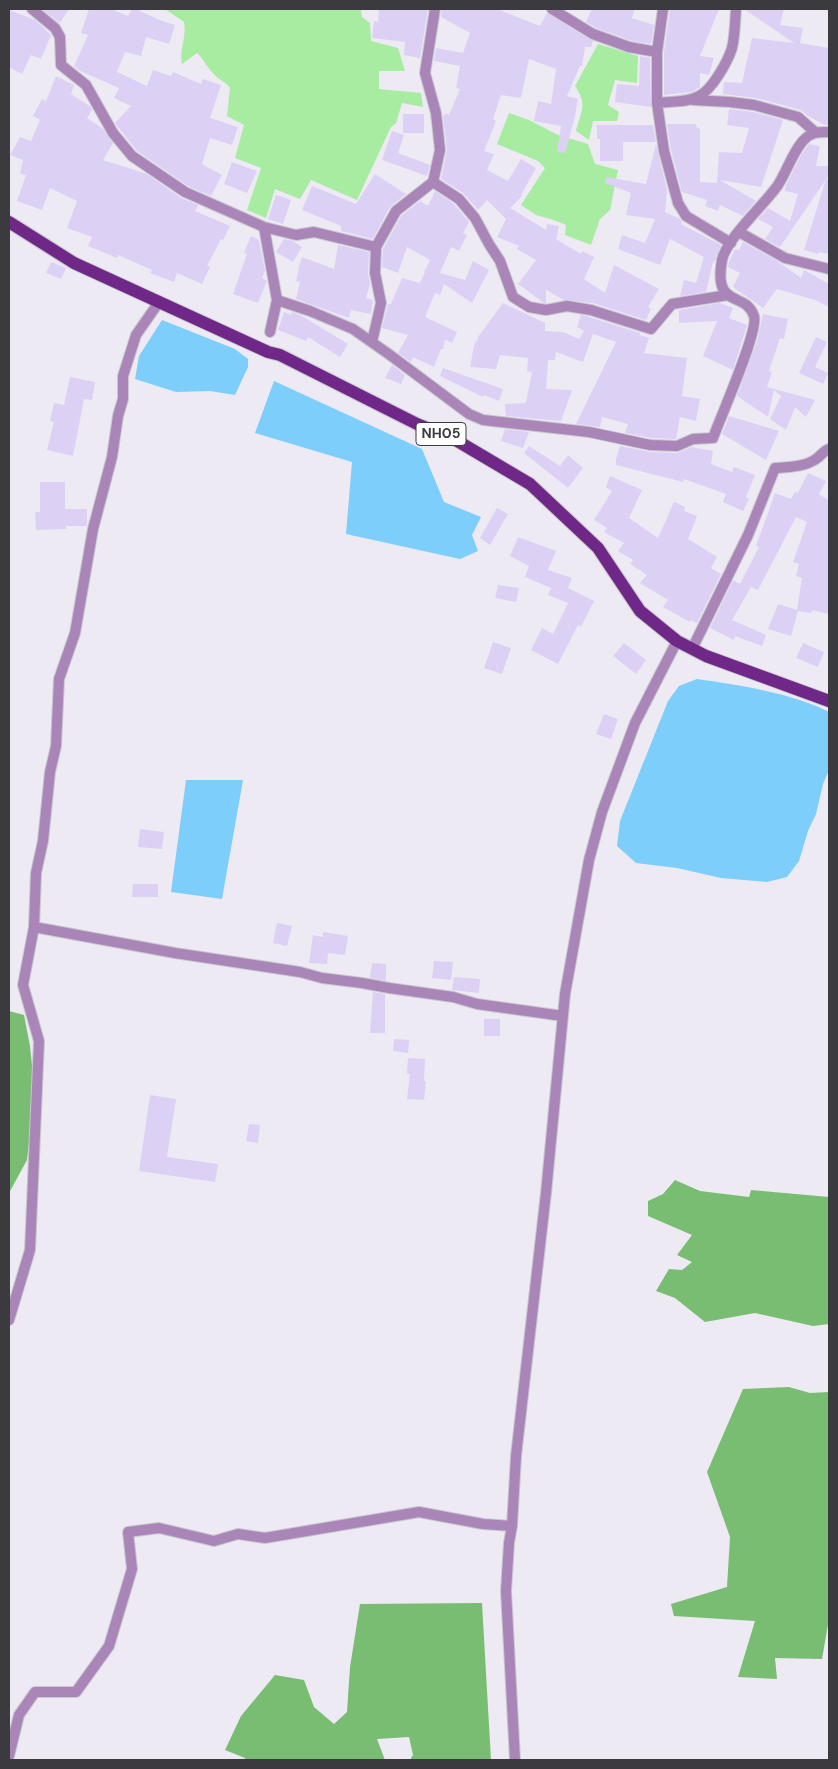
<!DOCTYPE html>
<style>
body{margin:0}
#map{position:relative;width:838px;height:1769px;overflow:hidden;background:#edeaf4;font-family:"DM Sans",sans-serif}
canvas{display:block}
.frame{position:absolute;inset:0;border:10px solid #3b3a3e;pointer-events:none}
</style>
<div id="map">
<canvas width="838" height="1769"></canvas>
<div class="frame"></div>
</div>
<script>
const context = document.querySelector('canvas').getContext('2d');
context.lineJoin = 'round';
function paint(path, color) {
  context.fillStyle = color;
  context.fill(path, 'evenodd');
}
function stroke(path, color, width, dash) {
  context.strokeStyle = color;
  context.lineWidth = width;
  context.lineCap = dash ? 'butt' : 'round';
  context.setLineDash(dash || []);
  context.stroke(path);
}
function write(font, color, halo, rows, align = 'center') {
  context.font = font + ' "DM Sans",sans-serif';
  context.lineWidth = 5;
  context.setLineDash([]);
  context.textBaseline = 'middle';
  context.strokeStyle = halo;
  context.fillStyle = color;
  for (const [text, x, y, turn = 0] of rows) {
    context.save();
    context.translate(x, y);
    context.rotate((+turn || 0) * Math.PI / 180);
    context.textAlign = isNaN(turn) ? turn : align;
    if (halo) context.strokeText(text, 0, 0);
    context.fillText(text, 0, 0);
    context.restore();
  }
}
paint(new Path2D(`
 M165,9H361L362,17L370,23L371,41L398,48L405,71H379V89L421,93L423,107L402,103L396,123L391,127L357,200L311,180L300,199L275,189L266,218L247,210L261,168L235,158L244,125L227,116L230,88C225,81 217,79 212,72C206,66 204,59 197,53L182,64C179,48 187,38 184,22Z
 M598,44L638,56L637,83L615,80L608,105L619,112L617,121H593L589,140L576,131C581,111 588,105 575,86Z
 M509,113L529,120L558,135L588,144L595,164L618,170L610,210L600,219L591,245L565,235L566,225L554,220L536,215L521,205L545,168L538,161L497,144Z`), '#a7eca1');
paint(new Path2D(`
 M9,1011L24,1015L30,1046L35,1094L27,1160L9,1193Z
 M675,1180L700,1191L749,1197L751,1190L829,1197V1324L813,1326L755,1313L705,1322L675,1298L656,1291L669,1269L682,1270L692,1262L677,1255L692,1235L648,1216V1201L663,1194Z
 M789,1387L810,1393L829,1392V1619L822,1659L775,1658L777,1679L738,1677L755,1621L674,1616L671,1604L727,1587L730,1537L707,1472L743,1389Z
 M482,1603L491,1760H410L413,1755L409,1737L377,1739L385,1760H245V1758L225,1750L241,1716L275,1675L304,1680L314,1707L334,1724L347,1712L350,1667L360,1604Z`), '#78bd72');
paint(new Path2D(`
 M162,320L235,349L248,359V367L235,395L210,391L176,392L135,379L139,356Z
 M274,381L422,449L444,502L481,517L472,535L478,551L460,559L346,534L352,462L255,433Z
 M697,679C739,685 792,693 829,712V770L823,784L816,814L808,831L799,861L787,877L767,882L721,878L677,868L636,863L617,846L620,821L668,701L679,686Z
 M186,780H243L222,899L171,892Z`), '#7dcefb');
paint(new Path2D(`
 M42,9H69L60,23Z
 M89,9H111L128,16L132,9H136L157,19L175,25L169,44L146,37L141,56L125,52L117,72L147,86L153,70L171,76L173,72L201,84L203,79L221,85L210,118L238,127L232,145L210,138L202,164L222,175L211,196L188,186L137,151L115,123L131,106L114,98L119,88L80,71L74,66L88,35L81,33Z
 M379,9H428L420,58L404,55L405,42L372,38L374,21L378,22Z
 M442,9H497L540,26L547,13L593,41L591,47H585L582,66H580L567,96L578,99L575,116L565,153L557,152L561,126L534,121L538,101L551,104L556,69L529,59L521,98L501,95L493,119L496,121L484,151L494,154L487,170L508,181L521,159L536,168L521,195L522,196L510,208L546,230L547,224L559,226L556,239L581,254L582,251L594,257L584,279L605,293L614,265L659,289L648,307L651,309L646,320L593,303L564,300L546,290V303H544L518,284L536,260L517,249L519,246L497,237L506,219L487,200L478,210L463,193L441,179L447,150L443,117L446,113L449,115L460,89L456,88L460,66L434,61L436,48L463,53L470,33L441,17Z
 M592,9H635L632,18L654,25L651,44L632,41L596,28L586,22Z
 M670,9H719L700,56L714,58L709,75L700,73V87L692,92L664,95V52Z
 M744,9H784L780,25L803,28L800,43L829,48V125H825L808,116L801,110L756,98L723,94L724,82L742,83L752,38L794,43Z
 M9,10L35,20L51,35L41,59L31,55L22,74L9,67Z
 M640,56L650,58L651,107L615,102L617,84L639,86Z
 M56,76L74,85L71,94L91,107L92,110L87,118L102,128L113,143L103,160L147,174L181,198L198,205L195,211L230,226L223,240L221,239L207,266L210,267L202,284L177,273L174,282L150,273L152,270L118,255L117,258L88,246L92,237L67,228L77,201L50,188L42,210L17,201L26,175L20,174L23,160L10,155L20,137L31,141L40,120L33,116L42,99L46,101Z
 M729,109L753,112L783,120L761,187L720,180L756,201L743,216L720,205L718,211L705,206L707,200L682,192L671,150L667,124H696L697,128L700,129V182L717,183L719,152L742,153L749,128L727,125Z
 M403,114H424V133H403Z
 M597,125H653L656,142H623V161H600V139H597Z
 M392,131L404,135L398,153L430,165L427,176L382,160Z
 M656,144L667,190L665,212L680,219L682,222L681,224L721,245L715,261L713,262L706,292L680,296L684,280L696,283L704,257L670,239L660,265L618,249L622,235L645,243L655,219L626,215L631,193L605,183L606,177L646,184Z
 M809,144L820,146L816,166H829V175L780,247L765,239L773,227L758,219L768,208L790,221L798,194L785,191L786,185L801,155Z
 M232,162L257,171L247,193L224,184Z
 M375,174L406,194L390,207L373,239L341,231V226L302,210L312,186L356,204Z
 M826,179L829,180V254L818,252V254L804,250Z
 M435,191L454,204L469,222L463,233L467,235L459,251L451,247L440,273L465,280L473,261L489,270L472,303L444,284L440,295L435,293L425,317L457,332L452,343L445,340L443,349H441L434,367L413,357L411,362L398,353L408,335L382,328L388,304H391L402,278L420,283L425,272L424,271L426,269L430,260L407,247L398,273L382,267L383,249L401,216L420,201L428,206Z
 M276,195L291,200L283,224L268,219Z
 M251,236L259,240L265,271L262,278L267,281L258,303L233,294L247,254L244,253Z
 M284,239L293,241L302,247L293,262L276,252Z
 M743,242L777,261L801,278L804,270L829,284V307L815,300L777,289L763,308L733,287L740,273L728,267L729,262L735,249L739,250Z
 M338,245L369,252L368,273L370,284L366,298L373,300L371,314L351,310L349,318L296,299L300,282L296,281L299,269H298L302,257L334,269Z
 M51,262L66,268L61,279L46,273Z
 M503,303L545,323V331L563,332L579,339L584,331L577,327L581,315L589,317L640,333V335L649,338L644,353L687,358L682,396L700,399L696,421L680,417L676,439L651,438L625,433L628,424L602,417L600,427L576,424L616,342L593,334L583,362L556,352L555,360H548L546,389L572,390L561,421L506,416L505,404L526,403L532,372L527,371L528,358L500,355L496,369L470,367L475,341L477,342L478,337Z
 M720,303L733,308L729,318L747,325L733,370L703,356L717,321L679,323V310Z
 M284,312L291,315L292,312L302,316L348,344L340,357L308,337L306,341L278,330Z
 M763,314L788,319L784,339L780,338L769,371L772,372L767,387L815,400L806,417L795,407L786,430L770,419L781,396L774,390L768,417L737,396L757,341Z
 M816,337L827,342L815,367L828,373L823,384L799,373Z
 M392,365L405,375L401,384L385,378Z
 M443,368L503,389L499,401L484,395L483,397L440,376Z
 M70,377L95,382L92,400L84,399L73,456L47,450L54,422L50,421L54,403L64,405Z
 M729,416L779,431L766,460L722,434Z
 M505,429L529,432L523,448L501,441Z
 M529,446L560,466L568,455L583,468L568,488L524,453Z
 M620,446L650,452L677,453L692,447L713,451L711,464L732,472L734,467L755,475L746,497L749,499L743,511L723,502L726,494L684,479L683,482L616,465V459Z
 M808,473L826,481L819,494L829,501V614L812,610L811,613L798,611L791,636L768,629L778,604L797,610L802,578L796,576L799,564L793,562L807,522L796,517L758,590L751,587L732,620L766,635L762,646L735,636L734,640L710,628L733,580L740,584L759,547L756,546L775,493L791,499L795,492L798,493Z
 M610,476L642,490L629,518L658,538L674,502L685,507L684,511L697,516L688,539L717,557L711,568L721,574L697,623L691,620L690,622L663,607L668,600L640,583L647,575L630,564L633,560L618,551L624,543L604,532L607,528L594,520L612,491L606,487Z
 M40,482H65V509H87V526H66V529L36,530L35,512H40Z
 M497,508L508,514L490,545L480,538Z
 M518,537L556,551L548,570L572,578L568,588L594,601L581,627L578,625L558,664L531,650L542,628L553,634L568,603L548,595L551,588L525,577L529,566L510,556Z
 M498,585L519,588L516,602L495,598Z
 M493,642L511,648L502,674L484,668Z
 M624,643L646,660L636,674L613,656Z
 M803,643L824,652L818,667L796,658Z
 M604,714L618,719L611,739L596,734Z
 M140,829L164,832L162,849L138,847Z
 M133,884H158V897H132Z
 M277,923L292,926L287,946L273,943Z
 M323,932L348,936L345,955L328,953L327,964L309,963L313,935L323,937Z
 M434,961L453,962L451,980L432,978Z
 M372,963L386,964V981L370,978Z
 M454,977L480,979L479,993L452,990Z
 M373,992L385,994V1033H370Z
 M484,1019H500V1036H484Z
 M394,1039L409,1040L408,1053L393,1051Z
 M408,1058L425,1059L424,1081L426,1082L424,1100L407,1099L410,1074H407Z
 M150,1095L176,1099L167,1157L218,1164L215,1182L139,1171Z
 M249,1124L260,1125L258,1143L246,1141Z`), '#dcd1f5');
const street = new Path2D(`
 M32,9L55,28L60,37L61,65L86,85L113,133L132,156L185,192L264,227L277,300
 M552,9L593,34L629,47L657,52V103
 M657,52L663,9
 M693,100L730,102L754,105L798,117L815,132
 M433,182L459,199L475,218L489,244L500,261L513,297L529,307L546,310L567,306L591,310L651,329L672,304L728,295
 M264,227L296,235L314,232L376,247
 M739,232L785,258L829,269
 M731,243L686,216L678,203L664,151L657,103C670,101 687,103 699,96C712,90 728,61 732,48C735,36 735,21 736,9
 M270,332L277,300L310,311L353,329L390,355L469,414L483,420L589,432L650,445L677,446L693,439L713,438C720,418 759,331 754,316C745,290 713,310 722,260C726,239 765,204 778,185C787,171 792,154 802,142C810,132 818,132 829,132
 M372,342L381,303L375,273L376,247L396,211L433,182L440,150L436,113L425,73L435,9
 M692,649L748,535L775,468C788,467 805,467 816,459C821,456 823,451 829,449
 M34,927L175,953L300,972L322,978L362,983L389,988L453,997L477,1004L563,1016
 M9,1320L30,1250L39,1041L23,985L34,927L36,873L43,841L50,772L56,746L59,679L75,633L93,529L112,457L118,416L123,399V376L136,335L159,302
 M9,1756L19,1715L35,1692H76L109,1646L132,1569L128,1532L159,1528L214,1541L238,1534L265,1538L419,1512L483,1524L512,1526
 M515,1760L506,1591L509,1543L512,1526L516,1456L546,1193L565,994L589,860L602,812L635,723L677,641`);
const primary = new Path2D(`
 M9,222L74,263L268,352L280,355L417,424L454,439L530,484L598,548L640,611L677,641L706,656L829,701`);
stroke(street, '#c9c7d0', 12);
stroke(primary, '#c9c7d0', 14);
stroke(street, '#a985b8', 10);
stroke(primary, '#6f2887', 12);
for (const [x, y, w] of [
 [441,434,50]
]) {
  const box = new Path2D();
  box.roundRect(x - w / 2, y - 11.5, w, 23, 4);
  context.fillStyle = '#fff';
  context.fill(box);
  stroke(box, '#3b3a3e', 1);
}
write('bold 14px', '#3b3a3e', null, [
 ["NH05",441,434]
]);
</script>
